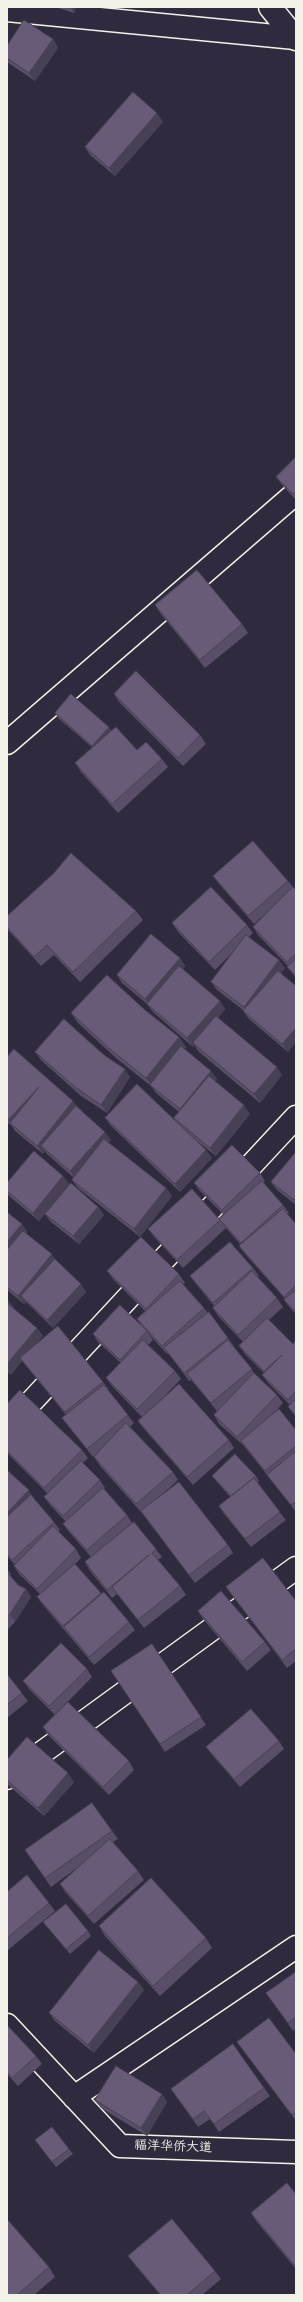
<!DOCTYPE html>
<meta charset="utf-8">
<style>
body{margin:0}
#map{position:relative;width:303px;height:2302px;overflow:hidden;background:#2f2a3d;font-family:"Gochi Hand",sans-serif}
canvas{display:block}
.frame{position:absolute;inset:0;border:8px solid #f4f1e8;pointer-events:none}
</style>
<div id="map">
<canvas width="303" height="2302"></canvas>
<div class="frame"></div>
</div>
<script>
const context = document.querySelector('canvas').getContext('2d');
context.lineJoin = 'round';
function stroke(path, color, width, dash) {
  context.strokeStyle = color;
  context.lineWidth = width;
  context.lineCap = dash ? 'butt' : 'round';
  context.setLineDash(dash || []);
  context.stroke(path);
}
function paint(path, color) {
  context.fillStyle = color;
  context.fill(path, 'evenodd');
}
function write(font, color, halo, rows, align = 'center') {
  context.font = font + ' "Gochi Hand","LXGW WenKai TC",sans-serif';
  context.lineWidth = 3;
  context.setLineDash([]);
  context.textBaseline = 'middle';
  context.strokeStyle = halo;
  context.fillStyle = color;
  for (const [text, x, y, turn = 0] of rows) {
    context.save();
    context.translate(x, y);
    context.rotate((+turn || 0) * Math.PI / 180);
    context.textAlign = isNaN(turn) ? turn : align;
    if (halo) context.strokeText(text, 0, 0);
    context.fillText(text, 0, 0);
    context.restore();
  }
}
const minor = new Path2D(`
 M270,7L296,39
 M7,10L295,38
 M7,743L296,493
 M7,1428L296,1117
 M7,1778L296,1568
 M7,2025L120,2146L296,2152
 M74,2097L296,1947`);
stroke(minor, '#f4f1e8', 25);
stroke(minor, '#2f2a3d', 22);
paint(new Path2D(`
 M55,7H76L74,13Z
 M53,39L58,48L35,81L7,62V46Z
 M157,113L163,122L115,176L90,155L85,147Z
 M296,457V500L282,485L276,477Z
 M155,605L242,624L248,633L205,668L160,613Z
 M114,694L200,735L206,744L183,766L119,702Z
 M55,713L111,731L137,750L162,759L168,767L118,813L81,772L75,763L93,748L58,718Z
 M213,876L288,881L293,887L296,890V978L287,967L288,966L258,935L253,927L266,913L254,924L219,884Z
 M136,911L143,920L80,982L54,955L41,966L7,929V916Z
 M172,923L247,925L253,933L249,937L285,968L281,973L296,986V1042L288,1052L249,1019L243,1011V1010L217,990L211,982L234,951L215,970L178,932Z
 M180,958L185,966L183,969L220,1001L225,1009L218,1018L282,1075L260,1103L199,1052L194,1045L193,1047L153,1012L147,1004L122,983L117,975Z
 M145,1010L179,1037L186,1047L184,1049L217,1079L215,1081L250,1114L216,1156L193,1138L212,1158L180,1192L111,1126L105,1118L176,1121L174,1118L179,1112L156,1093L151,1086L117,1059L78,1023L71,1013Z
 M35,1052L104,1055L130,1077L107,1113L81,1096L41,1060Z
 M7,1057L77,1106L111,1140L108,1143L166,1188L172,1196L140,1237L78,1188L72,1180L74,1178L47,1154L45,1151L43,1154L15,1131L12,1126L7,1122Z
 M296,1152V1205L277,1190L271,1182Z
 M260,1173L265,1181L263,1183L283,1205L289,1213L287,1214L296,1224V1314L290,1308L284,1300L285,1299L245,1254L239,1246L241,1245L225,1227L226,1228L183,1268L154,1237L148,1229L220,1220L224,1215L200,1191L194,1183Z
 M63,1176L69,1184L39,1221L9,1196L7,1193V1183Z
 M98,1207L104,1215L79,1244L51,1222L45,1214Z
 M7,1212L22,1224L27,1232L26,1234L55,1259L86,1292L53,1328L26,1302L24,1304L7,1290Z
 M253,1268L259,1276L257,1277L277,1298L283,1307L269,1320L293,1344L296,1340V1417L288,1407L290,1405L268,1383L262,1375L264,1373L245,1354L239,1346L243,1342L218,1316L213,1308L214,1306L196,1284L190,1276Z
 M107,1271L179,1274L185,1283L183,1284L204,1308L228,1338L234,1346L233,1347L256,1375L277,1395L283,1403L270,1417L296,1430V1512L273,1483L267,1475L243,1445L219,1424L214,1415L220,1408L217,1411L191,1380L189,1381L168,1353L167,1354L147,1332L153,1340L148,1345L175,1371L181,1379L154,1407L229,1440L234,1448L193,1485L144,1429L138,1421L142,1417L112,1386L106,1378L121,1363L98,1342L93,1334L143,1328L137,1319L146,1312L113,1279Z
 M7,1299L14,1308V1309L43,1336L35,1345L103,1382L109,1390H108L134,1423L130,1427L173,1472L178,1480L156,1500L228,1545L233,1553L195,1583L141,1512L100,1466L94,1457L99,1452L93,1457L68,1426L62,1418L66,1415L22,1361L11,1375L7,1371Z
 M7,1404L82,1450L88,1458L83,1463L100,1480L105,1488L104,1489L127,1515L132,1523L156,1549L162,1557L158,1560L180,1586L186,1595L144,1628L117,1594L112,1598L90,1571L85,1562L91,1557L69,1532L63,1524L66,1522L50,1505L44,1497L48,1494L7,1453Z
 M7,1470L34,1498V1499L54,1522L60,1530L58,1532L76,1549L81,1558L75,1564L101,1594L129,1622L135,1630L94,1665L43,1605L37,1597L40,1594L19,1574L14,1566L15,1565L7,1556Z
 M212,1476H256L259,1481L257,1483L286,1520L251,1547L224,1514L219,1506L230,1497L216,1481Z
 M7,1569L11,1574L10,1575L18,1585L26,1589L31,1597L15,1622L7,1630Z
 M226,1587L296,1601V1661L287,1668Z
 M198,1611L265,1642L271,1650L247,1671L203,1619Z
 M152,1644L206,1725L165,1752L111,1671Z
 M87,1669L92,1677L55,1715L29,1689L23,1681Z
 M7,1674L28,1701L7,1718Z
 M43,1727L129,1761L134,1770L109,1795L48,1735Z
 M279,1741L284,1749L240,1787L212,1755L206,1747Z
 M7,1760L74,1782L44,1816L7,1784Z
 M92,1803L118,1839L113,1842L138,1871L144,1880L94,1924L65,1892L60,1884L80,1866L51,1887L25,1850Z
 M7,1892L49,1903L55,1911L7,1951Z
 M43,1922L88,1931L91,1936L70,1954Z
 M99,1926L206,1938L212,1948L160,1996L105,1936Z
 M296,1972V2029L293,2031L266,1993Z
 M138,1982L144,1990L94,2053L55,2021L49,2013Z
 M7,2025L36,2056L42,2064L18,2086L7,2074Z
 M237,2042L296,2054V2121L243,2050Z
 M233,2044L270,2096L219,2132L210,2119L198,2127L171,2089Z
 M162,2094L167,2102L147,2136L101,2108L95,2100Z
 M39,2145L69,2149L73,2154L56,2167Z
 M296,2194V2269L256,2221L251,2213Z
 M128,2256L215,2271L221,2279L202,2295H160L134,2264Z
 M49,2267L55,2277L34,2295H7Z`), '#594e67');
paint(new Path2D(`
 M71,7H76L74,13L71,8Z
 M53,39L58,48L35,81L29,73Z
 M157,113L163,122L115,176L109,168Z
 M109,727L112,732L96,751L92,746Z
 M180,958L185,966L151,1007L145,999Z
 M279,960L285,968L249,1015L244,1007Z
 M220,1001L225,1009L195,1045L193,1043L194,1045L193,1047L187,1038Z
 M296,1028V1042L288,1052L282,1044Z
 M179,1037L186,1047L153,1087L146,1078Z
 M277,1067L282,1075L260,1103L254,1094Z
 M125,1069L130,1077L107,1113L101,1105Z
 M211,1071L217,1079L186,1118L180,1109Z
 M39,1087L11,1124L8,1120Z
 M73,1101L79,1109L41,1146L45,1151L43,1154L37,1146Z
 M244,1105L250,1114L216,1156L210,1148Z
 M105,1132L111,1140L76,1180L70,1171Z
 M206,1150L212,1158L180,1192L175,1184Z
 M63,1176L69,1184L39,1221L33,1213Z
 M166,1188L172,1196L140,1237L134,1229Z
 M98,1207L104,1215L79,1244L73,1236Z
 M22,1224L27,1232L7,1257V1242Z
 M52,1254L57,1262L21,1296L26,1302L24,1304L18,1296Z
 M81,1284L86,1292L53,1328L47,1320Z
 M8,1300L14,1308L7,1316V1302Z
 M37,1328L43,1336L22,1360L20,1358L22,1361L11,1375L7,1369V1364Z
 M29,1490L34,1498L7,1527V1513Z
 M26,1589L31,1597L15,1622L10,1614Z
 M68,1773L74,1782L44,1816L38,1808Z
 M138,1982L144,1990L94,2053L88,2045Z
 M162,2094L167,2102L147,2136L141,2128Z`), '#484054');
const building = new Path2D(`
 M24,20L53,39L29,73L7,58V46Z
 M133,92L157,113L109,168L85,147Z
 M296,457V491L293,494L276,477Z
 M197,570L242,624L200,660L155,605Z
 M136,671L200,735L178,758L114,694Z
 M71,694L109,727L92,746L55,713Z
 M116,727L137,750L146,742L162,759L112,804L75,763Z
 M253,841L288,881L248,916L213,876Z
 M71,853L136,911L73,972L47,945L34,957L7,927V916L54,873Z
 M211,887L247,925L209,962L172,923Z
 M293,887L296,890V954L287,962L253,927Z
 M151,934L180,958L145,999L117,975Z
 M246,935L279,960L244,1007L211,982Z
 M296,959V976L287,967Z
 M179,966L220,1001L187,1038L147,1004Z
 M278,971L296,986V1028L282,1044L243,1011Z
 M107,975L145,1010L179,1037L146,1078L110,1049L71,1013Z
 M216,1016L277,1067L254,1094L193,1043Z
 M64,1019L104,1055L125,1069L101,1105L75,1087L35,1052Z
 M181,1046L211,1071L180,1109L150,1085Z
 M14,1049L73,1101L37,1146L10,1123L39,1087L8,1120L7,1119V1057Z
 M209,1076L244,1105L210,1148L174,1118Z
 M137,1084L206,1150L175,1184L105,1118Z
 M76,1106L105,1132L70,1171L41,1146Z
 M104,1139L166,1188L134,1229L72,1180Z
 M232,1145L260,1173L222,1210L194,1183Z
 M34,1151L63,1176L33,1213L7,1191V1183Z
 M296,1152V1197L294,1200L271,1182Z
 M262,1181L283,1205L241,1243L219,1219Z
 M71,1183L98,1207L73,1236L45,1214Z
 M192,1189L220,1220L177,1260L148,1229Z
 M296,1198V1203L294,1201Z
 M283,1209L296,1224V1285L284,1297L239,1246Z
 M7,1212L22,1224L7,1242Z
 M23,1231L52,1254L18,1296L7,1287V1250Z
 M141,1237L179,1274L146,1309L107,1271Z
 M230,1242L253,1268L213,1303L190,1276Z
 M55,1259L81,1284L47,1320L21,1296Z
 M252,1271L277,1298L238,1335L213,1308Z
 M180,1281L204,1308L162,1346L137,1319Z
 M296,1290V1312L284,1300Z
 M7,1303L37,1328L7,1364Z
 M120,1305L147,1331L120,1360L93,1334Z
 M209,1312L228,1338L184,1373L164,1348Z
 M267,1318L293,1344L296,1340V1391L288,1400L262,1375L282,1355L264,1371L239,1346Z
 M58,1326L103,1382L65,1412L20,1358Z
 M143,1340L175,1371L137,1409L106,1378Z
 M228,1340L252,1369L211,1403L187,1374Z
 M254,1373L277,1395L237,1437L214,1415Z
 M179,1384L229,1440L187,1477L138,1421Z
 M104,1385L128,1415L87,1449L62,1418Z
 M20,1390L82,1450L44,1488L7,1451V1404Z
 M296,1399V1415L288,1407Z
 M279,1409L296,1430V1446L265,1471L241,1441Z
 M126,1423L173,1472L136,1504L94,1457Z
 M296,1451V1502L291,1505L267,1475Z
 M235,1454L256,1476L231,1496L212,1476Z
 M81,1461L100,1480L63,1516L44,1497Z
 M7,1470L29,1490L7,1513Z
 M254,1478L280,1512L245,1539L219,1506Z
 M179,1482L228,1545L189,1575L141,1511Z
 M103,1488L127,1515L87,1550L63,1524Z
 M31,1495L54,1522L12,1560L7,1554V1517Z
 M134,1522L156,1549L152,1553L180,1586L138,1620L112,1587L150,1554L107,1590L85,1562Z
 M53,1526L76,1549L37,1589L14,1566Z
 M263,1558L296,1601V1649L282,1660L226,1587Z
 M75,1564L101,1593L63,1626L37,1597Z
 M7,1572L18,1585L26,1589L10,1614L7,1617Z
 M221,1591L265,1642L242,1662L198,1611Z
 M104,1592L129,1622L89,1657L64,1627Z
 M61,1643L87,1669L49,1706L23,1681Z
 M152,1644L201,1717L160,1744L111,1671Z
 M7,1674L22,1693L7,1705Z
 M68,1702L129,1761L103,1787L43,1727Z
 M251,1709L279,1741L234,1779L206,1747Z
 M27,1737L68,1773L38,1808L7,1780V1760Z
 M92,1803L112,1831L45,1878L25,1850Z
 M110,1839L138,1871L88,1916L60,1884Z
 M27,1875L49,1903L7,1938V1892Z
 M151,1878L206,1938L153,1986L99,1926Z
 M66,1904L88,1931L66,1949L43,1922Z
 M99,1950L138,1982L88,2045L49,2013Z
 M296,1972V2017L288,2023L266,1993Z
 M269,2018L296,2054V2112L292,2115L237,2042Z
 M7,2025L36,2056L12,2078L7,2072Z
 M233,2044L264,2088L214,2124L204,2111L193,2119L171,2089Z
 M116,2066L162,2094L141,2128L95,2100Z
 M52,2127L69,2149L52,2162L35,2140Z
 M287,2183L296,2194V2267L251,2213Z
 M7,2219L49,2267L17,2295H7Z
 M172,2219L215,2271L187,2295H161L128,2256Z`);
paint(building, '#675b78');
stroke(building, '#484054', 1);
write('13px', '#f4f1e8', '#2f2a3d', [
 ["福洋华侨大道",173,2148,2]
]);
</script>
